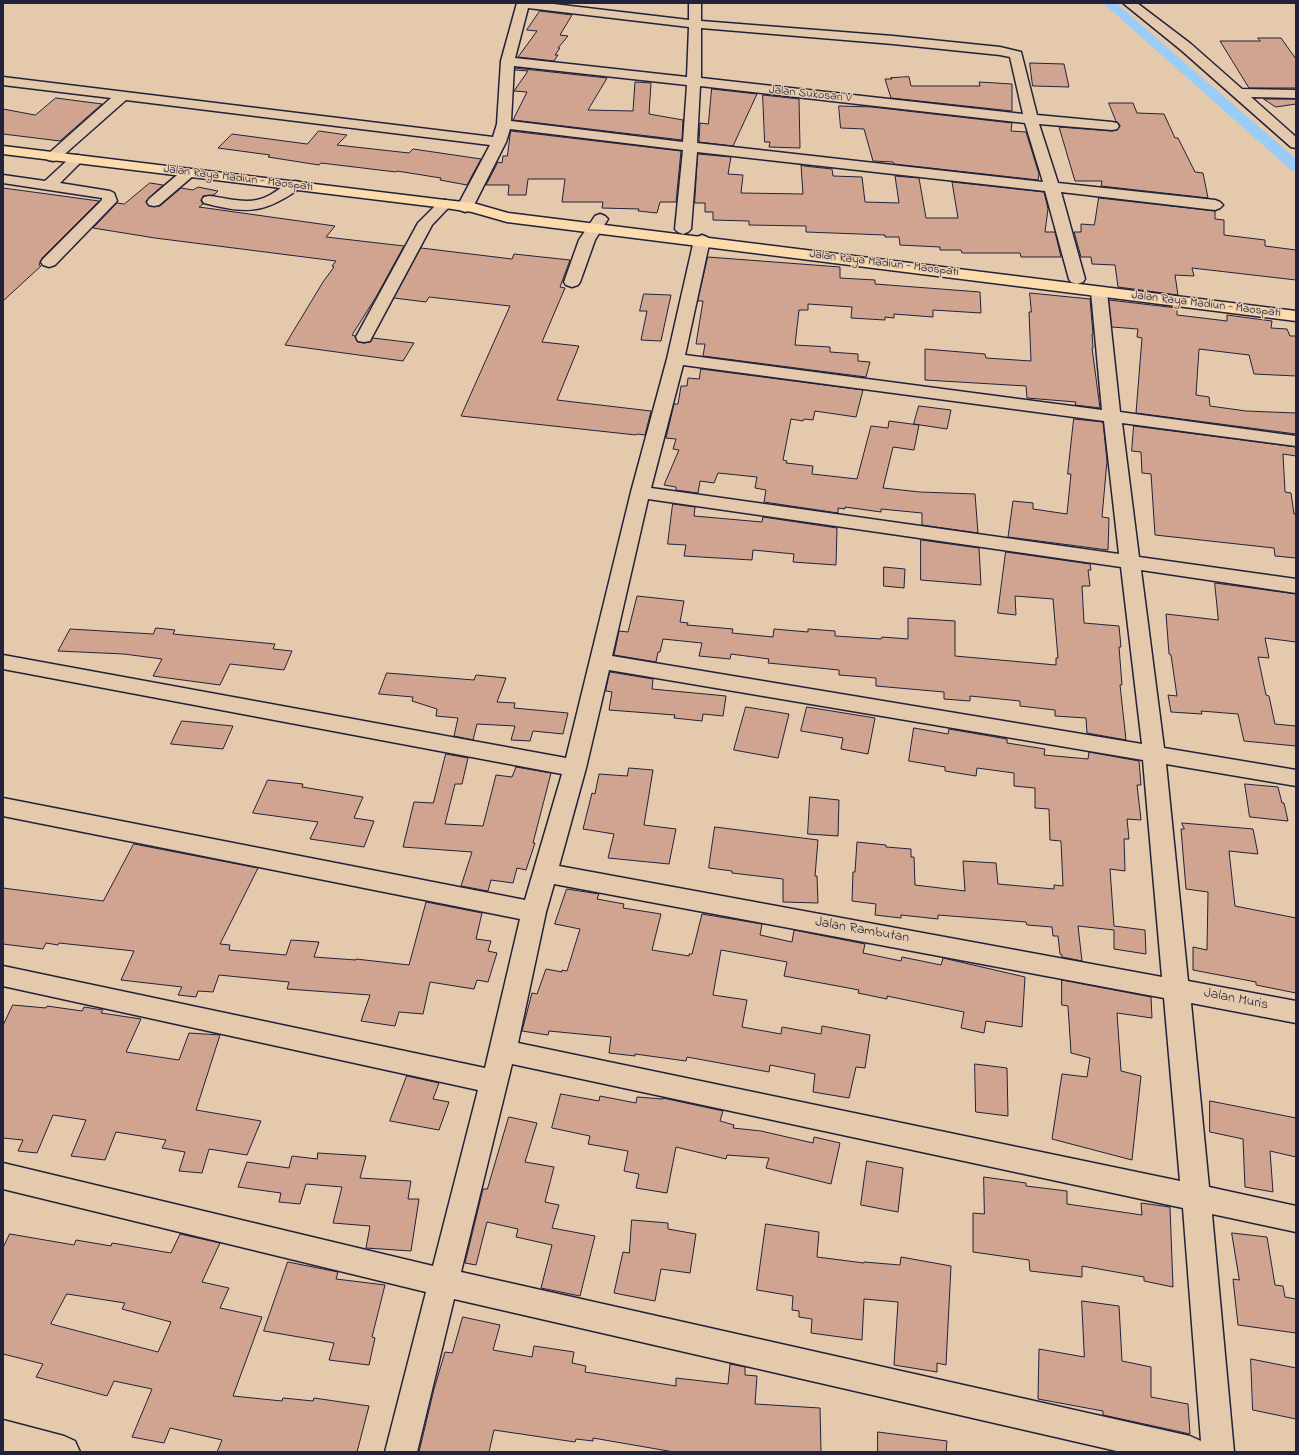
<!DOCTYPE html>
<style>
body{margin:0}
#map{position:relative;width:1299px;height:1455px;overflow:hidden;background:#e4c9ac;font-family:"Indie Flower",sans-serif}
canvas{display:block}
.frame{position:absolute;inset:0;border:4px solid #22223b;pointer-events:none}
</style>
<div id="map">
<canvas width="1299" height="1455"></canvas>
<div class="frame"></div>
</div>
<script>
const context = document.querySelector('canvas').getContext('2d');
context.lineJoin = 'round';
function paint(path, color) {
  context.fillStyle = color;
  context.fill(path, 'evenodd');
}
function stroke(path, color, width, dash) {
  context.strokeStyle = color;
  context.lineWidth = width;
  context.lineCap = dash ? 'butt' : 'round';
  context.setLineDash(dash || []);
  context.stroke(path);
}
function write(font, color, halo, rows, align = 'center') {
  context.font = font + ' "Indie Flower",sans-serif';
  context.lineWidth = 3;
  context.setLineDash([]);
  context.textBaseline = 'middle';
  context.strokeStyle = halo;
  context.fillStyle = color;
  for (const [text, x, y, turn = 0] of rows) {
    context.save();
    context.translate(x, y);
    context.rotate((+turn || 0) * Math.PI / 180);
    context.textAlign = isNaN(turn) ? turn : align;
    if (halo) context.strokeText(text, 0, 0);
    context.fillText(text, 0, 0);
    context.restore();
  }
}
paint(new Path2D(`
 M1103,3H1116L1296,159V171L1291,170Z`), '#99cdf7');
const building = new Path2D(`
 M540,11L572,15L560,35L568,36L558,48H560L555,55H558L554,61L518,57L537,31L527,30Z
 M1258,38H1281L1296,59V88H1249L1220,41H1260Z
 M1030,63L1064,64L1069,87L1033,86Z
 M515,68L607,78L588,110L633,111L635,82L651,83L649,114L683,120L682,140L513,120L527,92L514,91L528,71L515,70Z
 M909,77L911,86H980L979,82L1012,84V111L891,98L885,79H892L891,78Z
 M712,89L757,94L733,146L699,142L700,123L708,124Z
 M763,95L799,99L800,148L769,147L770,142H765Z
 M56,98L102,104L60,141L3,134V109L35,115Z
 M1264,99H1296V104L1276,107Z
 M1109,103H1133L1137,113L1164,114L1175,138H1178L1195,172L1203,173L1208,198L1101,186L1102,181H1075L1059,127L1112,131L1117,130L1120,125L1116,121Z
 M839,106L872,107L1012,123L1011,131L1026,132L1039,174L1038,180L894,164L893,162L873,161L864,129L841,128Z
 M319,131L347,135L337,145L409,153L413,149L481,159L467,185L440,180L441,178L397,171L396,172L321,163L319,165L268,157L270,155L218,148L232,134L307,144Z
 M511,131L681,151L676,202H660L657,213L638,211L639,209L602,208L603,202H562L565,179H528L526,195H508L509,185H486L498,162L502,163L503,156H507Z
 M698,154L731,157L728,174L743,175L741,193L803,194L801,165L804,166L832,169L833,176L862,177L865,202L899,203L895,176L919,178L926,218H958L952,182L1044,192L1048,209L1045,232H1055L1061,257H1021L1020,253H962L961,250H940V247L900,245L899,237H885V235L806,232V226L749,225V221L713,220V212H705V203H695Z
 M150,183L163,185L146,201L149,206H160L181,188L193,190L198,187L218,191L214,195L203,196L201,201L203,204L199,207L335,226L326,237L404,246L376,297L352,335L355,336L358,342L364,343L370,342L373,338L414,343L403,361L285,345L323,282L334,267L332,266L336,261L155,238L93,228L117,203L124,204Z
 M3,188L99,201L42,258L39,265L41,266L3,301Z
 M1099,198L1215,211V219L1224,220V235L1265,240V246L1296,250V280L1192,268L1194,276L1175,275L1178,295L1118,287L1115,265L1092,264L1091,257H1081L1074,232H1081V224L1094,225Z
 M421,248L512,259L514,254L570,260L560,287L565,288L542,342L579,346L557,400L651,411L645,435L637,434L636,435L461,416L510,306L429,297L426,302L394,298Z
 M708,257L840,267V278L875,280V284L980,292L981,313L933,310V317L894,314V318L885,317V320L851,318L852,307L808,304V310H799L795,345L830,347V352L858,354V361L870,362L866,377L703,356L705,344H696L703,301H698Z
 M1030,293L1090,299L1093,334H1092L1093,348H1092L1100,408L1075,405L1076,402L1027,398L1026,386L925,380V349L985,354L986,358L1031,361L1029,312H1031Z
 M644,294L671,295L661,341L641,340L647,311H640Z
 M1109,300L1177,308V315L1227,321V315L1272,321L1271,328L1287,329L1290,336H1296V376L1254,374L1249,355L1199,349L1196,395L1209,397L1210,406L1246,411L1296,413V434L1136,413L1142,338L1137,337L1138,329L1112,327Z
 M701,369L863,390L856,417L815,411L813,420L804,419L803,421L791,419L783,460L787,461L786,463L813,466L812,474L857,479L871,426L888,428L889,421L919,425L914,450L893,447L883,488L920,492L975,494L978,533L922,525V513L881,509V512L845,507V509L838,508V513L764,502L766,490L755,488L757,477L718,473L714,483L700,481L698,493L676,490V487L664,485L679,450L673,449L676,439L666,438L674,404H678L681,386H687L688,378L699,379Z
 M919,406L951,410L947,429L914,424Z
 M1074,419L1103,422L1107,461L1102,517L1109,518L1108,550L1008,537L1013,501L1033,503V509L1067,514L1071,474H1068Z
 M1134,426L1296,447V456L1283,454L1285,492L1291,493L1294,514H1296V558L1275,556L1274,548L1155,535L1151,474L1142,473L1141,452L1132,451Z
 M673,504L695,507L694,516L762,522L763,517L837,528L836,565L793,562L794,554L753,550L752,560L684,556L686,545L668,544Z
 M921,540L979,548L981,585L921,580Z
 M1006,552L1090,564L1091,570H1088L1090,586H1082L1084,623L1119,626L1121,647H1119L1122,685H1120L1126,740L1087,733L1086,718L1055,716V710L1020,706V701L970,696V701L944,699V692L876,686V678L839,675V670L768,663L769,659L731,654L730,659L699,656L702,643L663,639L660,652H658L656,662L614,655L619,631L628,632L637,596L684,601L680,622L688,623L687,625L733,629L732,633L773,637L774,629L808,632V629L835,631V636L881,639L882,637L908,639V618L955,621V656L1056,665V658H1058L1053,599L1015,596L1016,615L998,613Z
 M884,567L905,569L904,588L884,586Z
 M1215,583L1296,594V642L1265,638L1269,658L1258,657L1266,695L1269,696L1275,724L1296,726V746L1244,741L1238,714L1201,711L1202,714L1171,712L1168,695L1177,696L1171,655L1169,654L1166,614L1218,620Z
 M156,628L175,630L173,634L275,644L273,649L292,651L284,670L230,664L220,685L153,676L162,659L124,654L58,651L70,629L153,634Z
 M610,672L653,679L652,689L726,696L723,716L703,714L702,721L674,718L675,715L609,710L612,692L606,691Z
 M387,673L474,680L476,675L506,678L497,702L515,703L514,708L568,713L563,734L533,731L530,741L511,740L515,726L477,724L473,740L454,736L458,718L436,716L437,709L412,701L413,697L379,694Z
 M746,707L789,714L778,758L734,750Z
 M807,707L875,718L868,754L841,749L843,738L801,731Z
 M182,721L233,726L223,749L171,744Z
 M914,728L948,734L949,729L1007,739V743L1045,749L1044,755L1088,759L1089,752L1139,761L1141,785H1137L1141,820L1127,819L1129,839H1124L1125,871L1110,869L1114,926L1145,930L1146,954L1114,949V930L1078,926L1082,961L1062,957V955L1060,954L1058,936H1053L1052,927L1027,925L1026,922L938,915V919L901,915V918L875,915L876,904L852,901L853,872H855L857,842L886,845V847L911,849V857H914L915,885L965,891L963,861L996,863L998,884L1054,889V885L1063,886L1061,841L1050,840L1049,809L1035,808V788L1014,786V773L977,768L976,776L945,771V767L909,761Z
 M446,754L468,758L462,784H455L445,824L483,826L496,775L512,777L516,767L551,773L533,843H535L526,870L517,868L513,883L491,880L488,891L461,886L472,852L403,847L414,802L433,803Z
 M629,768L653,770L644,825L676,829L669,864L608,858L614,834L583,829L592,793L595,794L599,774L627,776Z
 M268,780L303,784L302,787L363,797L354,818L374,821L364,847L310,839L318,822L253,813Z
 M1245,784L1278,787L1282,803H1284L1288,821L1250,817Z
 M810,797L839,800L838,836L808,834Z
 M1182,823L1253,829L1258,854L1229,851L1235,906L1296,918V993L1256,985V982L1193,970V947L1207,950L1208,892L1186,889L1181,829H1184Z
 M715,827L818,840L815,876H817L818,903L783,902V879L732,873V871L709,868Z
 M134,844L258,868L220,944L230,945L229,950L286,955L291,940L319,942L314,957L356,960V959L409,965L426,902L482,913L476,939L491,941L488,951L497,953L488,982L477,980L474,989L430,982L423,1014L399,1012L395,1026L361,1021L370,995L287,989L289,982L219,975L213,992L198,991L196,997L178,995L182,987L121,980L134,951L59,943L58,945L46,943L43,949L3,944V888L103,901Z
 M567,889L599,894L597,899L624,904L623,908L661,914L652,950L689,956V954H692L702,914L762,924L760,935L792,942L794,930L865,944L863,953L901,961L902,957L941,965L943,958L1025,977L1022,1027L986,1021L984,1033L961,1028L964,1012L887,996V999L858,993L859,990L784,976L787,962L721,950L713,995L747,1000L742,1027L781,1034L782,1027L821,1034L822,1026L870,1035L865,1068L856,1067L849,1098L813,1092L815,1074L770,1065L769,1072L687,1057L686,1061L635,1054V1056L609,1053L611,1037L549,1031L548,1035L522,1031L532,993L537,994L546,969L562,972V970L567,971L580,929L555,924Z
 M1062,980L1151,997L1152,1018L1117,1013L1121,1071L1141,1076L1132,1160L1052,1139L1062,1074L1087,1077L1090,1058L1071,1053L1068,1006L1062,1005Z
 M13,1005L46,1008L47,1006L82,1011L84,1007L103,1010L101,1013L141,1019L126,1052L179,1060L189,1033L220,1035L196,1110L261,1121L247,1155L209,1149L202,1173L179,1171L185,1152L162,1148L166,1140L116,1132L105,1160L71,1156L86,1120L53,1115L37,1153L18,1151L23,1140L3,1138V1026Z
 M975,1064L1007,1068L1008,1116L976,1112Z
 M407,1076L439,1083L433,1099L449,1102L439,1130L390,1121Z
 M561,1094L599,1101L600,1096L636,1103L637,1097L663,1099V1098L723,1111L720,1121L734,1125L733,1128L761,1131L813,1143L814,1137L840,1143L831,1184L766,1168L769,1158L727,1155L726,1159L676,1147L667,1193L636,1188L639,1174L624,1171L628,1151L588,1144L590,1136L552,1128Z
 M1210,1101L1296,1118V1157L1270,1151L1273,1192L1245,1187L1243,1139L1210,1132Z
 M509,1117L537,1123L525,1162L554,1167L545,1202L559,1205L552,1228L595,1236L580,1296L541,1288L552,1245L516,1237L518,1229L487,1222L476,1265L465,1263L483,1189H487Z
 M318,1153L366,1156L360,1178L411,1181L408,1199H419L411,1251L366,1248L370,1226L333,1223L342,1187L306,1184L300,1204L279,1202L281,1193L238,1187L247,1162L289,1168L292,1156L317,1159Z
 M867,1161L903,1168L898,1212L861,1205Z
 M984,1177L1026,1183V1186L1067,1191V1204L1142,1215L1141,1203L1170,1207L1173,1287L1144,1281V1277L1082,1266V1277L1030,1271L1029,1260L973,1252V1213L984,1214Z
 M632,1220L668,1223V1229L696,1234L690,1273L661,1269L655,1301L614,1293L623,1252L629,1253Z
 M766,1224L819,1232L817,1257L864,1263V1262L900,1265L901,1257L951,1266L946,1365L937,1363V1372L894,1365L898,1302L864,1299L862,1340L811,1333L812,1319L799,1317V1311L792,1310L793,1296L757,1290Z
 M1232,1233L1267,1237L1275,1285L1283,1286L1285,1297L1296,1299V1333L1238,1325L1233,1279L1239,1280Z
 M10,1234L74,1245L76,1240L111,1246L112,1243L171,1253L180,1234L220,1243L202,1282L229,1288L220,1308L262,1317L233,1396L282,1401L283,1398L313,1401L314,1398L369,1406L357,1452H217L222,1440L170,1428L164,1443L132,1437L152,1389L114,1381L107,1396L36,1377L43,1364L3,1354V1248ZM67,1294L125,1303L122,1309L171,1322L158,1352L51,1324Z
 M288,1262L338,1272L336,1279L385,1285L372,1337L375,1338L369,1365L329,1360L334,1343L264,1331Z
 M1082,1301L1119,1306L1122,1361L1151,1367V1397L1188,1404L1190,1434L1103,1415V1411L1038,1399L1039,1349L1084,1357Z
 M463,1317L500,1325L493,1350L532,1357L534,1346L574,1352L572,1363L586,1366L585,1372L676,1386V1378L728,1384L730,1364L745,1367V1375L757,1376L755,1404L820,1408L821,1452H674L593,1438V1441L576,1439L575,1442L494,1430L489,1452H419L434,1389L445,1352L452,1353Z
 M1251,1359L1296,1368V1419L1253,1410Z
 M878,1432L947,1441L946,1452H878Z`);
paint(building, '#d0a490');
stroke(building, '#22223b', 1);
const minor = new Path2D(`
 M517,3H545L689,20V3H701V21L893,36L1000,47L1021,52L1037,115L1112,122L1117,123L1119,126L1117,129L1112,130L1039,124L1058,183L1215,200L1220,202L1223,205L1220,208L1215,210L1061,192L1085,279L1083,282L1077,284L1071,282L1069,279L1045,191L697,152L691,229L688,232L683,234L678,232L675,229L683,150L510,129L506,142L473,207L470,210L465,212L460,210L457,207L490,145L126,100L58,160L53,161L48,160L46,157L48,154L111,98L3,85V77L493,137L497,124L501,61ZM528,8L689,27L687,77L515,58ZM701,28L893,44L1000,55L1010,57L1023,114L701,78ZM514,66L687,85L683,142L511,121ZM700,86L1025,123L1043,182L697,143Z
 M1123,3H1137L1191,44L1242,89L1296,90V98L1251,97L1296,137V148L1291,147L1181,50Z
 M77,155L82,156L84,159L60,183L110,191L114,193L117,201L55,265L49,267L43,265L41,262L43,259L102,200V198L3,183V175L45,181L72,156Z
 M188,169L193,170L195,173L193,176L159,205L154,206L149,205L147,202L149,199L183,170Z
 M295,181L300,182L302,185L300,188C264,214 246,214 204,203L202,200L204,197L209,196C228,198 250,206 268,196C277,192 285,183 295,181Z
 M445,200L450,201L452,204L432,225L372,337L370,341L364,342L358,341L356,337L418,223L440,201Z
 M600,214L605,216L608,219L595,240L580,282L578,285L572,287L566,285L564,282L579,240L595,216Z
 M702,235L707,237L710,240L685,355L1102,410L1091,292L1093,289L1099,287L1105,289L1107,292L1120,412L1296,436V446L1122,423L1139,557L1296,579V593L1141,570L1164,748L1296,770V786L1166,764L1188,981L1296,1001V1023L1191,1003L1209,1187L1296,1206V1232L1212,1214L1234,1452H1121L454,1299L417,1452H385L426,1292L3,1189V1163L433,1266L478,1090L3,986V966L485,1068L520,919L3,816V798L525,900L562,774L3,669V655L566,758L631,492L667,359L694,240L697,237ZM683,365L1104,421L1119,554L651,488ZM648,499L1121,567L1142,744L612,656ZM609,670L1143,760L1162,977L559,866L586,768ZM554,884L1164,998L1180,1181L518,1043L546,912ZM512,1064L1183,1208L1201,1441L1190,1436L461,1272Z
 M3,1420L64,1436L75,1441L80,1452H3Z`);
const highway = new Path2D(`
 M3,146L445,200L473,203L508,213L1296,311V321L507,222L472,212L445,208L3,154Z`);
stroke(minor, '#22223b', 3);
stroke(highway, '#22223b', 3);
paint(minor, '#e4c9ac');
paint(highway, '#fcdcac');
write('12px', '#22223b', '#e4c9ac', [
 ["Jalan Sukosari V",810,95,6],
 ["Jalan Raya Madiun - Maospati",238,179,7],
 ["Jalan Raya Madiun - Maospati",884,264,7],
 ["Jalan Raya Madiun - Maospati",1206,305,7]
]);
write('14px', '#22223b', '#e4c9ac', [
 ["Jalan Rambutan",862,931,10],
 ["Jalan Muris",1236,1000,11]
]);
</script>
